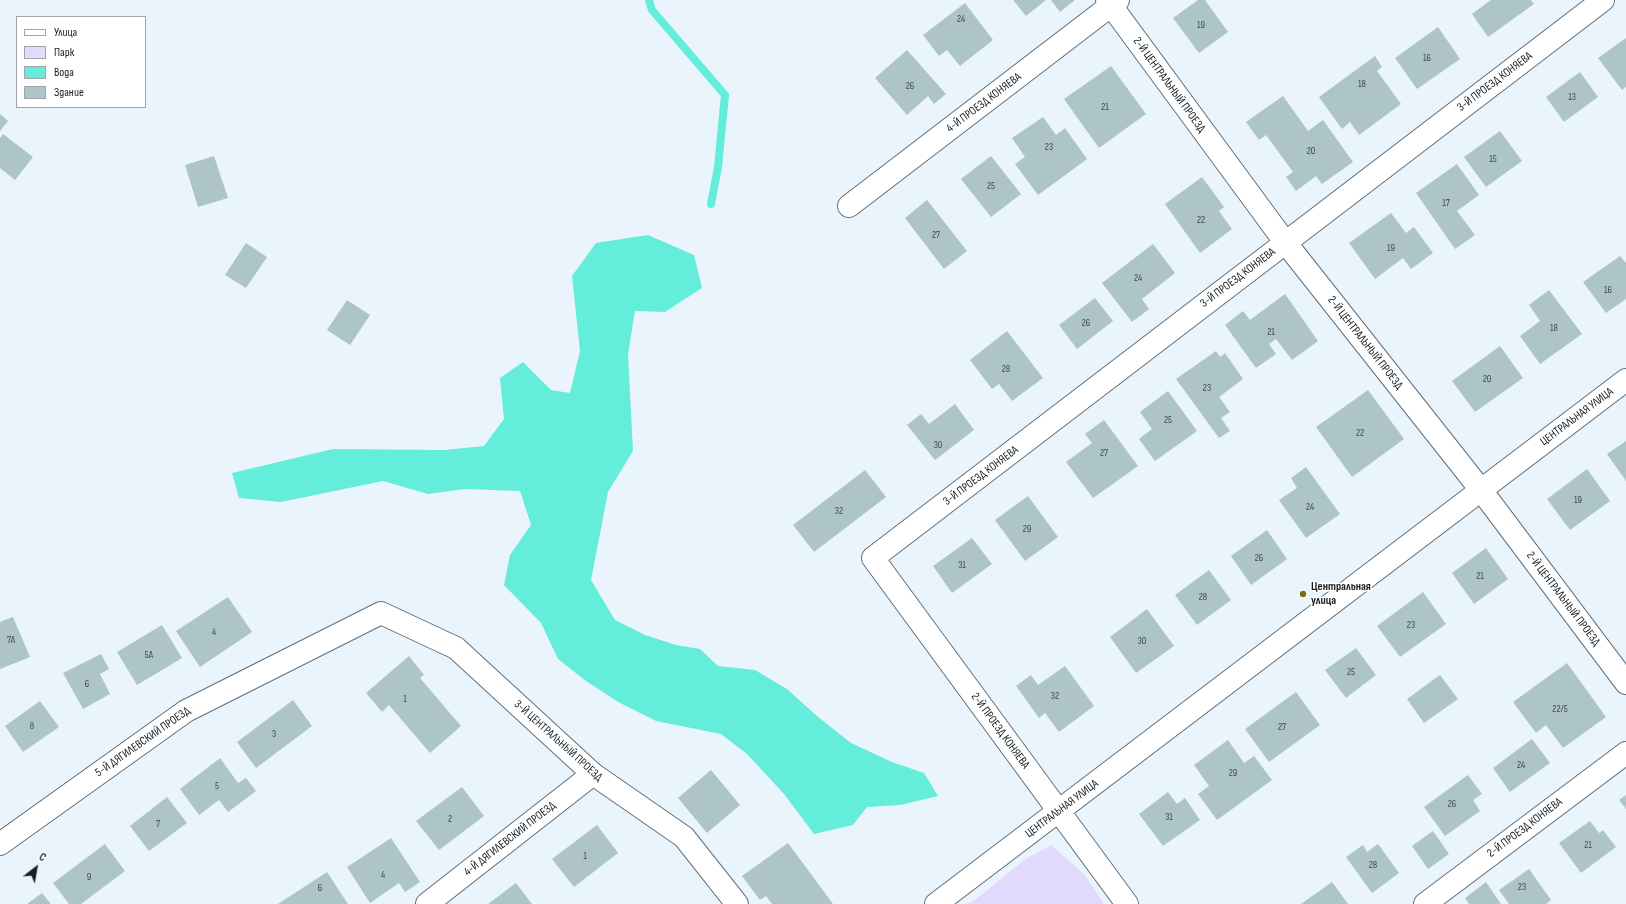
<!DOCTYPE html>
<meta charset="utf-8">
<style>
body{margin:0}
#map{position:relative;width:1626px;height:904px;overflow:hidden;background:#eaf4fc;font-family:"Sofia Sans Condensed",sans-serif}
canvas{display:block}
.legend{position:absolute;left:16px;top:16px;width:130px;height:92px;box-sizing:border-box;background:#fff;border:1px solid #a2a5a7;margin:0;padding:5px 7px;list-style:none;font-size:12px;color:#171e22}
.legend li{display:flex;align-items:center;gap:8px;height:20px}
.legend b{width:20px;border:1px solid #a2a5a7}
.north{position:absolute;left:16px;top:848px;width:40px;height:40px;-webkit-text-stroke:3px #fff;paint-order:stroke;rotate:31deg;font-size:11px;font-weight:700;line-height:16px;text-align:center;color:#171e22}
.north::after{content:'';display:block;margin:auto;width:14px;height:18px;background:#171e22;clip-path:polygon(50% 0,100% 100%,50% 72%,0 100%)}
</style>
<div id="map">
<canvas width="1626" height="904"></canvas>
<ul class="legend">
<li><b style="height:5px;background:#fff"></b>Улица</li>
<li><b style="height:11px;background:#e1dafc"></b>Парк</li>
<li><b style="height:11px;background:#64eddb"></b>Вода</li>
<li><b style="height:11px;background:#adc4c9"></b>Здание</li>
</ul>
<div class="north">С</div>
</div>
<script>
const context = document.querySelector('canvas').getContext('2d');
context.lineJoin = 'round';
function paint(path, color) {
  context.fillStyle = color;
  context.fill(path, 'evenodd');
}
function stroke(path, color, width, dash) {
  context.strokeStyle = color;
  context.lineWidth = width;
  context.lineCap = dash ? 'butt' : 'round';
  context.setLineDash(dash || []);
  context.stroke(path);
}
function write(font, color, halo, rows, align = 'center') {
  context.font = font + ' "Sofia Sans Condensed",sans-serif';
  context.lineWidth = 3;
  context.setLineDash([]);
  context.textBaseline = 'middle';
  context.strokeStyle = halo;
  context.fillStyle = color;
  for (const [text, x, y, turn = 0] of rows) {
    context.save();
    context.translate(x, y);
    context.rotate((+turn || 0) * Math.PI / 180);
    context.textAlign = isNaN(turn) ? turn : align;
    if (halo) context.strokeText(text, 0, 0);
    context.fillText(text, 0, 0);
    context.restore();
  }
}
paint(new Path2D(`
 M1051,845L1085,875L1104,904H967L975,900L1024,860Z`), '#e1dafc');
paint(new Path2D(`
 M648,235L694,255L702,288L665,312L635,311L628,354L633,451L608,492L591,580L615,620L645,635L676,645L700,649L718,666L755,670L787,689L817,716L851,743L892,762L924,773L938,796L900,805L867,807L853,825L814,834L784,794L747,754L721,734L656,721L618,702L586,681L558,659L541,623L504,585L510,555L531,525L520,491L465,489L428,494L383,481L281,502L239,498L232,473L333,449L444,450L484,446L504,419L500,378L523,362L551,390L570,393L580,351L572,276L596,243Z`), '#64eddb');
stroke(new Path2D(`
 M649,0L652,10L725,95L718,167L711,204`), '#64eddb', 8);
paint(new Path2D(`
 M1013,0H1046L1026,16Z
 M1051,0H1075L1060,12Z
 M1198,0H1205L1228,32L1199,53L1173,18Z
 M1491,0H1531L1534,4L1488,37L1472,14Z
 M965,3L993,40L960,66L947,50L939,56L923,35Z
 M1438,27L1460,59L1417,89L1395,58Z
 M1626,38V87L1622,90L1598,58Z
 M907,50L946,94L934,104L928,96L907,115L875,78Z
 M1375,56L1382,67L1377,71L1401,104L1359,135L1350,122L1342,129L1319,97Z
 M1111,66L1146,114L1099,148L1064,99Z
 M1580,72L1598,97L1564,122L1546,97Z
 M1283,96L1308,131L1323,120L1353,162L1322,184L1316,176L1296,191L1286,177L1293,172L1266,135L1259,140L1246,122Z
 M0,114L8,121L0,131Z
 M1043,117L1056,135L1065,128L1087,159L1038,195L1015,164L1025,157L1012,138Z
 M1500,131L1522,161L1486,187L1464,157Z
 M3,134L33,157L15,180L0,168V138Z
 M214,156L228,198L198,207L185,165Z
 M991,156L1021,194L991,217L961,179Z
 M1457,164L1479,195L1457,211L1475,235L1455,249L1416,193Z
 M1202,177L1224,207L1219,211L1232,229L1200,253L1165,204Z
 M927,200L967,251L944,269L905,218Z
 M1391,213L1406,233L1414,227L1433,253L1411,269L1403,258L1375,279L1349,243Z
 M246,243L267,257L246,288L225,275Z
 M1153,244L1175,273L1142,299L1149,309L1132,322L1102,283Z
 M1620,256L1626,263V299L1606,313L1583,282Z
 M1549,290L1582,334L1540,364L1520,336L1540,321L1529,305Z
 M1285,294L1318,341L1292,360L1276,339L1269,344L1276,354L1256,368L1225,325L1243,311L1250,320Z
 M1095,298L1113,321L1077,349L1059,325Z
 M347,300L370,315L350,345L327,330Z
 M1007,331L1043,378L1012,401L999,384L992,389L970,360Z
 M1500,346L1523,378L1475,412L1452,381Z
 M1216,351L1220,357L1225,353L1243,379L1219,397L1230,412L1221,418L1230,431L1219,438L1176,379Z
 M1368,390L1404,439L1352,477L1316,427Z
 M1168,391L1197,431L1155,461L1139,439L1152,429L1140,412Z
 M955,404L974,430L935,460L907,425L921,414L929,424Z
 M1104,420L1138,466L1093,498L1066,462L1092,443L1085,434Z
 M1626,441V481L1607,454Z
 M1306,467L1340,514L1306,538L1279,500L1297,488L1291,478Z
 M1587,469L1610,501L1570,530L1547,499Z
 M865,470L886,497L814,552L793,525Z
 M1028,496L1058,537L1025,561L995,520Z
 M1267,530L1287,559L1251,585L1231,556Z
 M972,538L992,564L952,593L933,566Z
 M1486,548L1508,579L1474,604L1452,573Z
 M1209,570L1231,600L1197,625L1175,595Z
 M1423,592L1446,624L1400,657L1377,626Z
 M228,597L252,632L200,667L176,631Z
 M1147,609L1174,646L1136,673L1110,637Z
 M13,617L30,657L0,669V622Z
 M162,625L182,658L137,685L117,652Z
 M1356,648L1376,675L1346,698L1325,670Z
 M101,654L109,669L100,674L110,694L83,709L63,673Z
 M409,656L424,675L420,678L461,726L430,753L389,705L382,712L366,693Z
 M1567,663L1606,717L1563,748L1546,725L1536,733L1513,702Z
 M1065,666L1094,706L1059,732L1045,713L1039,718L1016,686L1031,675L1038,685Z
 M1440,675L1458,699L1424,723L1407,699Z
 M1296,692L1320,725L1269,762L1245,729Z
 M293,700L312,726L256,768L237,742Z
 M40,701L59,727L23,752L5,726Z
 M1532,739L1550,763L1510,792L1493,768Z
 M1228,740L1244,763L1254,756L1272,780L1217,820L1198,794L1209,786L1194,765Z
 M220,758L238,783L246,778L256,791L228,812L219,800L199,815L180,789Z
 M711,770L740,805L707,833L678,798Z
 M1468,775L1482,794L1473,800L1480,811L1445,836L1424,807Z
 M462,787L484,816L439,850L416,821Z
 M1168,792L1177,804L1185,798L1200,820L1163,846L1139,814Z
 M1626,795V809L1619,800Z
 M167,797L187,823L149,851L130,826Z
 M1590,821L1599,833L1603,830L1616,847L1581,873L1559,843Z
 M597,825L618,853L574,887L552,859Z
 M1433,831L1449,854L1428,869L1412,846Z
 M391,838L420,882L405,892L399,883L370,903L347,867Z
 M788,843L833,904H772L766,896L760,900L742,876Z
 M105,844L125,871L81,904H69L53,883Z
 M1378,844L1399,873L1372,893L1346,857L1363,845L1367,852Z
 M1529,869L1551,900L1546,904H1509L1499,890Z
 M327,872L348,904H278Z
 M1332,882L1348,904H1301Z
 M1486,882L1501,904H1469L1465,898Z
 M516,883L532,904H488Z
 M42,893L51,904H27Z`), '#adc4c9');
const minor = new Path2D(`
 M1107,0L1285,242L1481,490L1626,683
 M849,206L1118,0
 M0,844L186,711L381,613L456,648L593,774L684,837L737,904
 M427,904L593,774
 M936,904L1626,380
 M1127,904L873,558L1603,0
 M1425,904L1626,753`);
stroke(minor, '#61707c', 24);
stroke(minor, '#fff', 22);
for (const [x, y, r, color] of [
 [1303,594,4,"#7c6e0a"]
]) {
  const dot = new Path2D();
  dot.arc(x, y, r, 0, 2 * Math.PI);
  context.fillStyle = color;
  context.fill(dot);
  stroke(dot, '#fff', 1.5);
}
write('10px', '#3c484c', null, [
 ["24",961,19],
 ["19",1201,25],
 ["16",1427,58],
 ["18",1362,84],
 ["26",910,86],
 ["13",1572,97],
 ["21",1105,107],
 ["23",1049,147],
 ["20",1311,151],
 ["15",1493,159],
 ["25",991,186],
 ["17",1446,203],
 ["22",1201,220],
 ["27",936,235],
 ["19",1391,248],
 ["24",1138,278],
 ["16",1608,290],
 ["26",1086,323],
 ["18",1554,328],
 ["21",1271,332],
 ["28",1006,369],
 ["20",1487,379],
 ["23",1207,388],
 ["25",1168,420],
 ["22",1360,433],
 ["30",938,445],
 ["27",1104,453],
 ["19",1578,500],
 ["24",1310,507],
 ["32",839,511],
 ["29",1027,529],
 ["26",1259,558],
 ["31",962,565],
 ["21",1480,576],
 ["28",1203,597],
 ["23",1411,625],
 ["4",214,632],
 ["7А",11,640],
 ["30",1142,641],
 ["5А",149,655],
 ["25",1351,672],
 ["6",87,684],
 ["32",1055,696],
 ["1",405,699],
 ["22/5",1560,709],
 ["8",32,726],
 ["27",1282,727],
 ["3",274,734],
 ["24",1521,765],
 ["29",1233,773],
 ["5",217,786],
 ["26",1452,804],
 ["31",1169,817],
 ["2",450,819],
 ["7",158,824],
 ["21",1588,845],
 ["1",585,856],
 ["28",1373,865],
 ["4",383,875],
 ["9",89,877],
 ["23",1522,887],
 ["6",320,888]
]);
write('12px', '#171e22', '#fff', [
 ["3-Й ПРОЕЗД КОНЯЕВА",1495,82,-37],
 ["2-Й ЦЕНТРАЛЬНЫЙ ПРОЕЗД",1169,85,54],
 ["4-Й ПРОЕЗД КОНЯЕВА",984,103,-37],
 ["3-Й ПРОЕЗД КОНЯЕВА",1238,278,-37],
 ["2-Й ЦЕНТРАЛЬНЫЙ ПРОЕЗД",1365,343,52],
 ["ЦЕНТРАЛЬНАЯ УЛИЦА",1577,417,-37],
 ["3-Й ПРОЕЗД КОНЯЕВА",981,476,-37],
 ["2-Й ЦЕНТРАЛЬНЫЙ ПРОЕЗД",1563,599,53],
 ["2-Й ПРОЕЗД КОНЯЕВА",1000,731,54],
 ["3-Й ЦЕНТРАЛЬНЫЙ ПРОЕЗД",558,741,42],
 ["5-Й ДЯГИЛЕВСКИЙ ПРОЕЗД",143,742,-35],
 ["ЦЕНТРАЛЬНАЯ УЛИЦА",1062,809,-37],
 ["2-Й ПРОЕЗД КОНЯЕВА",1525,828,-37],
 ["4-Й ДЯГИЛЕВСКИЙ ПРОЕЗД",510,839,-38]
]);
write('bold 12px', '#171e22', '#fff', [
 ["Центральная",1311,587],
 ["улица",1311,601]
], 'left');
</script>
